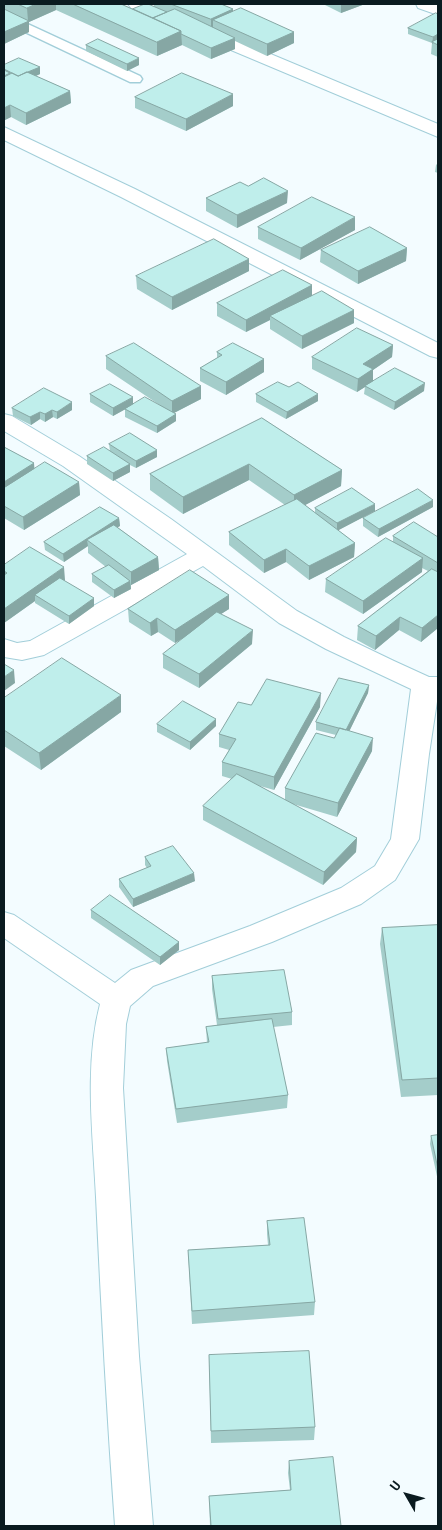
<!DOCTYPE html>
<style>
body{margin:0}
#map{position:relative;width:442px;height:1530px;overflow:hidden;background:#f3fcff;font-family:"Archivo Narrow",sans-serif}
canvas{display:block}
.frame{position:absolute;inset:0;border:5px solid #0a1b20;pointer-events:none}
.north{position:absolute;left:382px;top:1470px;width:50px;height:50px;-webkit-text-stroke:4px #f3fcff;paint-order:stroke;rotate:308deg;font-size:14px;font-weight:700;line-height:20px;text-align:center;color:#0a1b20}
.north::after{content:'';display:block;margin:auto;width:18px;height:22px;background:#0a1b20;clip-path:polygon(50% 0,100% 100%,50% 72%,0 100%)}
</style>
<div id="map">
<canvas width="442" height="1530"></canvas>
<div class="frame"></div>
<div class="north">U</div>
</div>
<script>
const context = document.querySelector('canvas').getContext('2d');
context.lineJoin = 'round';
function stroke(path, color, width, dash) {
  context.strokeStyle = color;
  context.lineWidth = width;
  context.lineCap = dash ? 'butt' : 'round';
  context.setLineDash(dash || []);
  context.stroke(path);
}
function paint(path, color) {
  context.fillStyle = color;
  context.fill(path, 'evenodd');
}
const service = new Path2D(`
 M4,13L140,76L142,79L140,82H130L4,22Z`);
const minor = new Path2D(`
 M128,4H151L438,124V137L131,8Z
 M416,4H438V15L418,8Z
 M4,127L135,189L438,343V358L430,356L121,197L4,140Z
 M4,414L12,416L79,456L171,519L297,611L344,637L394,661L429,677H438V695L429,754L419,839L395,880L361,904L272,942L153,986L130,1006L126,1024L123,1088L139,1356L153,1526H115C107,1416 101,1307 96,1197C93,1134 84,1066 100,1004L4,938V912L14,915L115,983L131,970L250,926L341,888L375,866L391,839L411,689L326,649L279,623L203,566L44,655L22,660L4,657V639L17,643L30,641L187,554L63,466L4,431Z`);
stroke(service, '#a2ced9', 3);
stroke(minor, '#a2ced9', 2);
paint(service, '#fff');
paint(minor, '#fff');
paint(new Path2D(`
 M4,4H121L133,9L154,6V4H221L233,9V12L294,32V43L267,56L235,41V49L211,59L182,45L157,56L56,10L29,22V32L4,44Z
 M323,4H365L341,13Z
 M438,14V57L431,54L432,43L408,34V28Z
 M86,45L139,65L127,71L86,51Z
 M4,65L40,67V74L36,76L70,91L71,103L26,125L11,117L5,120L4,119Z
 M135,97L233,106L186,131L135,108Z
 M438,163V173L435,172L436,165Z
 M248,186L287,203L237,228L206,211V198Z
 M258,227L355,230L300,260L258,239Z
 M407,248L406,261L358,284L320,262L321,250Z
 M249,259V271L172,310L137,289L136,276Z
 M312,285V297L354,310V323L302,349L270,329V320L246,332L217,316V303Z
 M393,345L392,357L373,370V382L424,391L394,410L364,394L365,387L357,392L312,369V357Z
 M217,352L264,359V372L226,395L200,381V368L217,358Z
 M106,356L201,386V399L174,413L176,414V421L157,433L125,417V409L127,408L113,416L90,402V394L133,404L161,406L106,369Z
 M289,387L318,401L286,419L256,402V394Z
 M12,408L72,410L57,419L53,417L45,422L40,419L31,425L13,416Z
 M262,418L342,470L341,486L305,505L315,513V508L375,511L338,530L355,543L354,557L309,580L286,562L264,573L229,545V532L285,505L249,480L183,514L150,490V474Z
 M109,444L157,457L136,468L130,465V472L113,481L87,464V456L110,451Z
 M4,447L34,463V469L79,482L80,495L24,530L4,518Z
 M433,507L378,537L363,526V518Z
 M119,518L120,526L117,527L158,557L159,570L131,585V584V589L114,598L92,582V574L106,567L88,553V546L64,562L45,550L44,542Z
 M393,536L438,537V628L421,642L399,630L375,650L357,640L358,626L428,571L422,568V572L363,614L325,592L326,579L393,542Z
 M4,565L65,580V581L94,606L69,624L35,603V601L4,623Z
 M229,595V609L221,614L252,644L199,688L163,668V654L184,638L175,643L158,632L151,636L129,622L128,609Z
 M369,685L368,693L349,731L372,751L337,817L293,804L357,838L356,852L323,885L203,820V806L232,779L222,776V762L229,750L219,747V734L251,705L320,707L274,790L260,786L285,800V788L334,738L336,735L316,730V722Z
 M4,698L121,712L41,770L4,746Z
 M216,719V726L190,750L157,732V724Z
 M145,857L195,881L133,907L119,887V879L147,868L145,865Z
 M91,910L179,942V950L160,965L91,918Z
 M438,925V1095L401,1097L380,944L382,928Z
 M212,976L292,1012V1025L273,1027L288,1095L287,1108L177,1123L167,1061L166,1048L207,1043L206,1027L217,1025L212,989Z
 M438,1135V1181L430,1144L431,1136Z
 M267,1221L315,1302L314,1315L192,1324L188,1250L268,1245L267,1234Z
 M209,1355L315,1427L314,1440L211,1443Z
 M289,1461L341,1526H210L209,1496L290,1490L288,1473Z`), '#a4cdca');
paint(new Path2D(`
 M36,4H56V10L29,22V32L4,44V32L28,21L27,8Z
 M341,4H365L341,13Z
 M233,9V20H213V30L211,31V19Z
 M181,31L182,45L157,56V42Z
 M294,32V43L267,56V44Z
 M438,34V40L432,44L433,37Z
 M235,38V49L211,59V48Z
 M139,58V65L127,71V64Z
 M40,67V74L20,83L19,76Z
 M70,91L71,103L26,125V113Z
 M233,94V106L186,131V119Z
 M10,105L11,117L5,120L4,108Z
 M288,191L287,203L237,228V215Z
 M355,217V230L300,260L301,248Z
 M407,248L406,261L358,284V271Z
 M249,259V271L172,310V297Z
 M312,285V298L270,316V320L246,332V320Z
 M354,310V323L302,349V336Z
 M393,345L392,357L373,370V382L357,392L358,379L363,364Z
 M264,359V372L226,395V382Z
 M425,383L424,391L394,410L395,402Z
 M201,386V399L172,414V401Z
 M318,394V401L286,419L287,412Z
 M133,397V405L113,416V408Z
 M72,402V410L57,419V412Z
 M52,410L53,417L45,422V414Z
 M40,412V419L31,425L30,417Z
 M176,414V421L157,433V426Z
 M157,450V457L136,468V461Z
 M34,463L35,476L4,496V482Z
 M130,464V472L113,481V473Z
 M249,464V480L183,514V497Z
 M342,470L341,486L294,511V495Z
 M79,482L80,495L24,530L23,517Z
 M433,500V507L378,537L379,529Z
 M375,504V511L337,531V523Z
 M119,518L120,526L92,543L87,540L88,546L64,562L63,554Z
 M355,543L354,557L309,580V566Z
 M286,549V562L264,573V560Z
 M158,557L159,570L131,585V572Z
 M423,558L422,572L363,614V601Z
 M64,567L65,580L40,598L35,595V601L4,623V609Z
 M130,581L131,589L114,598V590Z
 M229,595V609L175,643V630Z
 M94,598V606L69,624V616Z
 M438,615V628L421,642L422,628Z
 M400,617L399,630L375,650L376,636Z
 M157,618L158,632L151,636L150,623Z
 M253,630L252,644L199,688V674Z
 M14,670L15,683L4,691V677Z
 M369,685L368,693L346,738V730Z
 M321,693L320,707L274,790V777Z
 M121,695V712L41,770L39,753Z
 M216,719V726L190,750V742Z
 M373,738L372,751L337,817L338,803Z
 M357,838L356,852L323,885L324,872Z
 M194,873L195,881L133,907V899Z
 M179,942V950L160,965V957Z`), '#86a7a4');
const building = new Path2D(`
 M18,4H36L27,8Z
 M73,4H121L181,31L157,42Z
 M145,4H148L167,12L153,18L133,9Z
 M171,4H221L233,9L211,19Z
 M241,8L294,32L267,44L213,20Z
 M4,9L29,21L4,32Z
 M175,9L235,38L211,48L181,34V31L153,18Z
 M436,13L438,14V34L433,37L408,28Z
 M98,39L139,58L127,64L86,45Z
 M438,39V45L432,42Z
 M19,58L40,67L18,76L4,69V65Z
 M4,70L10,73L4,76Z
 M27,72L70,91L26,113L10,105L4,108V77L12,73L18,76Z
 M182,73L233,94L186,119L135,97Z
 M264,178L288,191L237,215L206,198L240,182L248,186Z
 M312,197L355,217L301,248L258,227Z
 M370,227L407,248L358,271L321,250Z
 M214,239L249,259L172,297L136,276Z
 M283,270L312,285L246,320L217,303Z
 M322,291L354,310L302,336L270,316Z
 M357,328L393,345L363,364L373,369L358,379L312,357Z
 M134,343L201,386L172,401L106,356Z
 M233,343L264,359L226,382L200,368L222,355L217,352Z
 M395,368L425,383L395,402L365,386Z
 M278,382L289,387L298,382L318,394L287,412L256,394Z
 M110,384L133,397L113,408L90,394Z
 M44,388L72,402L57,412L52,410L45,414L40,412L30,417L12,408Z
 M145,397L176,414L157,426L125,409Z
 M262,418L342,470L294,495L249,464L183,497L150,474Z
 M130,433L157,450L136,461L109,444Z
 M4,447L34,463L4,482Z
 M104,447L130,464L113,473L87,456Z
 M45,462L79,482L23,517L4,506V488Z
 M352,488L375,504L337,523L315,508Z
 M418,489L433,500L379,529L363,518Z
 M297,499L355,543L309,566L286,549L264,560L229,532Z
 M100,507L119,518L63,554L44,542Z
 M414,522L438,537V563L393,536Z
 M114,525L158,557L131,572L87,540Z
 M386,538L423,558L363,601L326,579Z
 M30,547L64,567L4,609V575L7,573L4,571V565Z
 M109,565L130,581L114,590L92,574Z
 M432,569L438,572V615L422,628L400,617L376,636L358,626Z
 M190,570L229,595L175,630L157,618L150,623L128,609Z
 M60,578L94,598L69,616L35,595Z
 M217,612L253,630L199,674L163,654Z
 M62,658L121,695L39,753L4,730V698Z
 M4,664L14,670L4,677Z
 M339,678L369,685L346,730L316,722Z
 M267,679L321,693L274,777L222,762L236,739L219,734L238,702L251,705Z
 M183,701L216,719L190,742L157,724Z
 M340,728L373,738L338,803L285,788L316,733L334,738Z
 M237,774L357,838L324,872L203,806Z
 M173,846L194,873L133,899L119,879L151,866L145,857Z
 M110,895L179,942L160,957L91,910Z
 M438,925V1078L402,1080L382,928Z
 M284,970L292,1012L218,1019L212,976Z
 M272,1019L288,1095L176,1109L166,1048L209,1042L206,1027Z
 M438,1135V1169L431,1136Z
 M304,1218L315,1302L192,1311L188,1250L270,1245L267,1221Z
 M309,1351L315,1427L211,1431L209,1355Z
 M333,1457L341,1526H211L209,1496L291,1490L289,1461Z`);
paint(building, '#bfeeeb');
stroke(building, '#86a7a4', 1);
</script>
